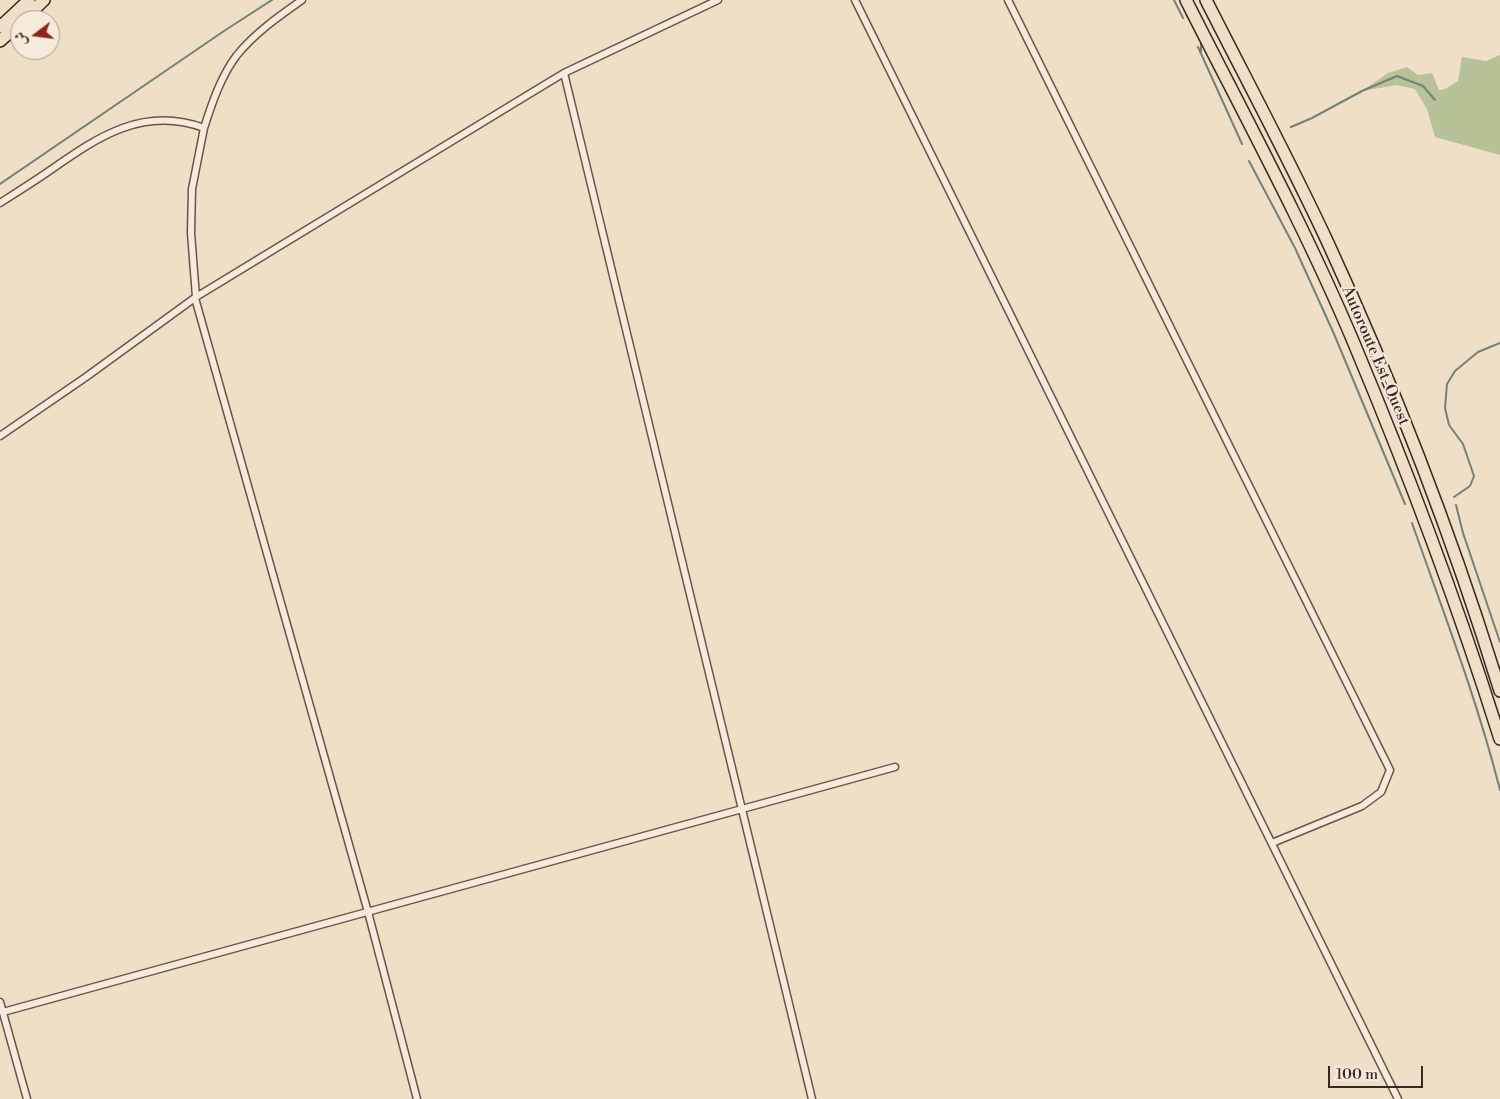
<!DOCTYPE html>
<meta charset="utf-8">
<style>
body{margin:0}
#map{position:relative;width:1500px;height:1099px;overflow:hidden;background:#f0dfc7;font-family:"Libre Bodoni",Amiri,serif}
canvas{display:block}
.north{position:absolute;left:10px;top:10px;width:50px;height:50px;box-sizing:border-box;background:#f5eadb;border:1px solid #aa9c91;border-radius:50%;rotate:255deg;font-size:14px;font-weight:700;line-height:20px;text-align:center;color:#392721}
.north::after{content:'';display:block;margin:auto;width:18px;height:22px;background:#8f2418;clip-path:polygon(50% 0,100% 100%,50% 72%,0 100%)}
.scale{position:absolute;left:1328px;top:1066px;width:95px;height:22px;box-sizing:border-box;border:2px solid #392721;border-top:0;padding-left:6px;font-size:15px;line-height:18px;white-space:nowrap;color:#392721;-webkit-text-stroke:4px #f5eadb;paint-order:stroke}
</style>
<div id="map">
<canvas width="1500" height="1099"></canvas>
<div class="north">ش</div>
<div class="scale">100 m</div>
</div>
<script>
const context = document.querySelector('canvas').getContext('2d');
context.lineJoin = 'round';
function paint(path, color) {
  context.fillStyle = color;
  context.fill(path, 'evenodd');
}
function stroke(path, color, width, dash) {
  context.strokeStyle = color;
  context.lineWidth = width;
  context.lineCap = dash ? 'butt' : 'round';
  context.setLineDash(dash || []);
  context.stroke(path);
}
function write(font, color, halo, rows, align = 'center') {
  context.font = font + ' "Libre Bodoni",serif';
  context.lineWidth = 4;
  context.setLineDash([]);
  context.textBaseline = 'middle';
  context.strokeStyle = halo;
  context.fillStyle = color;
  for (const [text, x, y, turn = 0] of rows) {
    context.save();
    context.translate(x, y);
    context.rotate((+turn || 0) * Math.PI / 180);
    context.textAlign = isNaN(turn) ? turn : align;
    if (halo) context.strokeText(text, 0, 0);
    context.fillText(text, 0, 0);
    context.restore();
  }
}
paint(new Path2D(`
 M1500,55V155L1435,137L1427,109L1415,89L1397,85L1362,91L1388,73L1407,67L1418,75L1432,73L1439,90L1445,89L1458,81L1462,57L1486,61Z`), '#b7c298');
stroke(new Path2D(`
 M1174,0L1183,18
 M1186,14L1191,22
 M1201,40V52
 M1198,47L1242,144
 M1291,127L1312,118L1362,91L1397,76L1423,86L1435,100
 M1249,161L1295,248L1334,334L1405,504
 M0,184L224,31L272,0
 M1454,497L1470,486L1474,476L1463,444L1449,425L1445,408L1447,384L1455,371L1478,352L1500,343
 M1456,505L1463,533L1500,642
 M1412,523C1443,611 1477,699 1500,790`), '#738179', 2);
const street = new Path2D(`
 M855,0L1398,1099
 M1008,0L1390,770L1381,792L1362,806L1272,843
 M564,73L812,1099
 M204,128C212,103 221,76 237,55C255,33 279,16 302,0
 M0,203C17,192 35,181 52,169C99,136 144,106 204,128L192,189L191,233L196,297
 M195,298L368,912L417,1099
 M0,436L86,377L196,297L526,96L564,73L718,0
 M0,1002L27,1099
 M3,1012L895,767`);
const highway = new Path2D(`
 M1186,0C1243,113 1304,225 1353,341C1408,472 1458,605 1500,739
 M1206,0C1247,81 1290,161 1328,243C1395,388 1453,538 1500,691
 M23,20L44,0
 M0,27L29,0
 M0,41L20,23`);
stroke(street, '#67554a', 9);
stroke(highway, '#392721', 14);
stroke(street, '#f5eadb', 6);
stroke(highway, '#f0dfc7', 11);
write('16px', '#392721', '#f5eadb', [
 ["Autoroute Est-Ouest",1375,356,67]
]);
</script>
